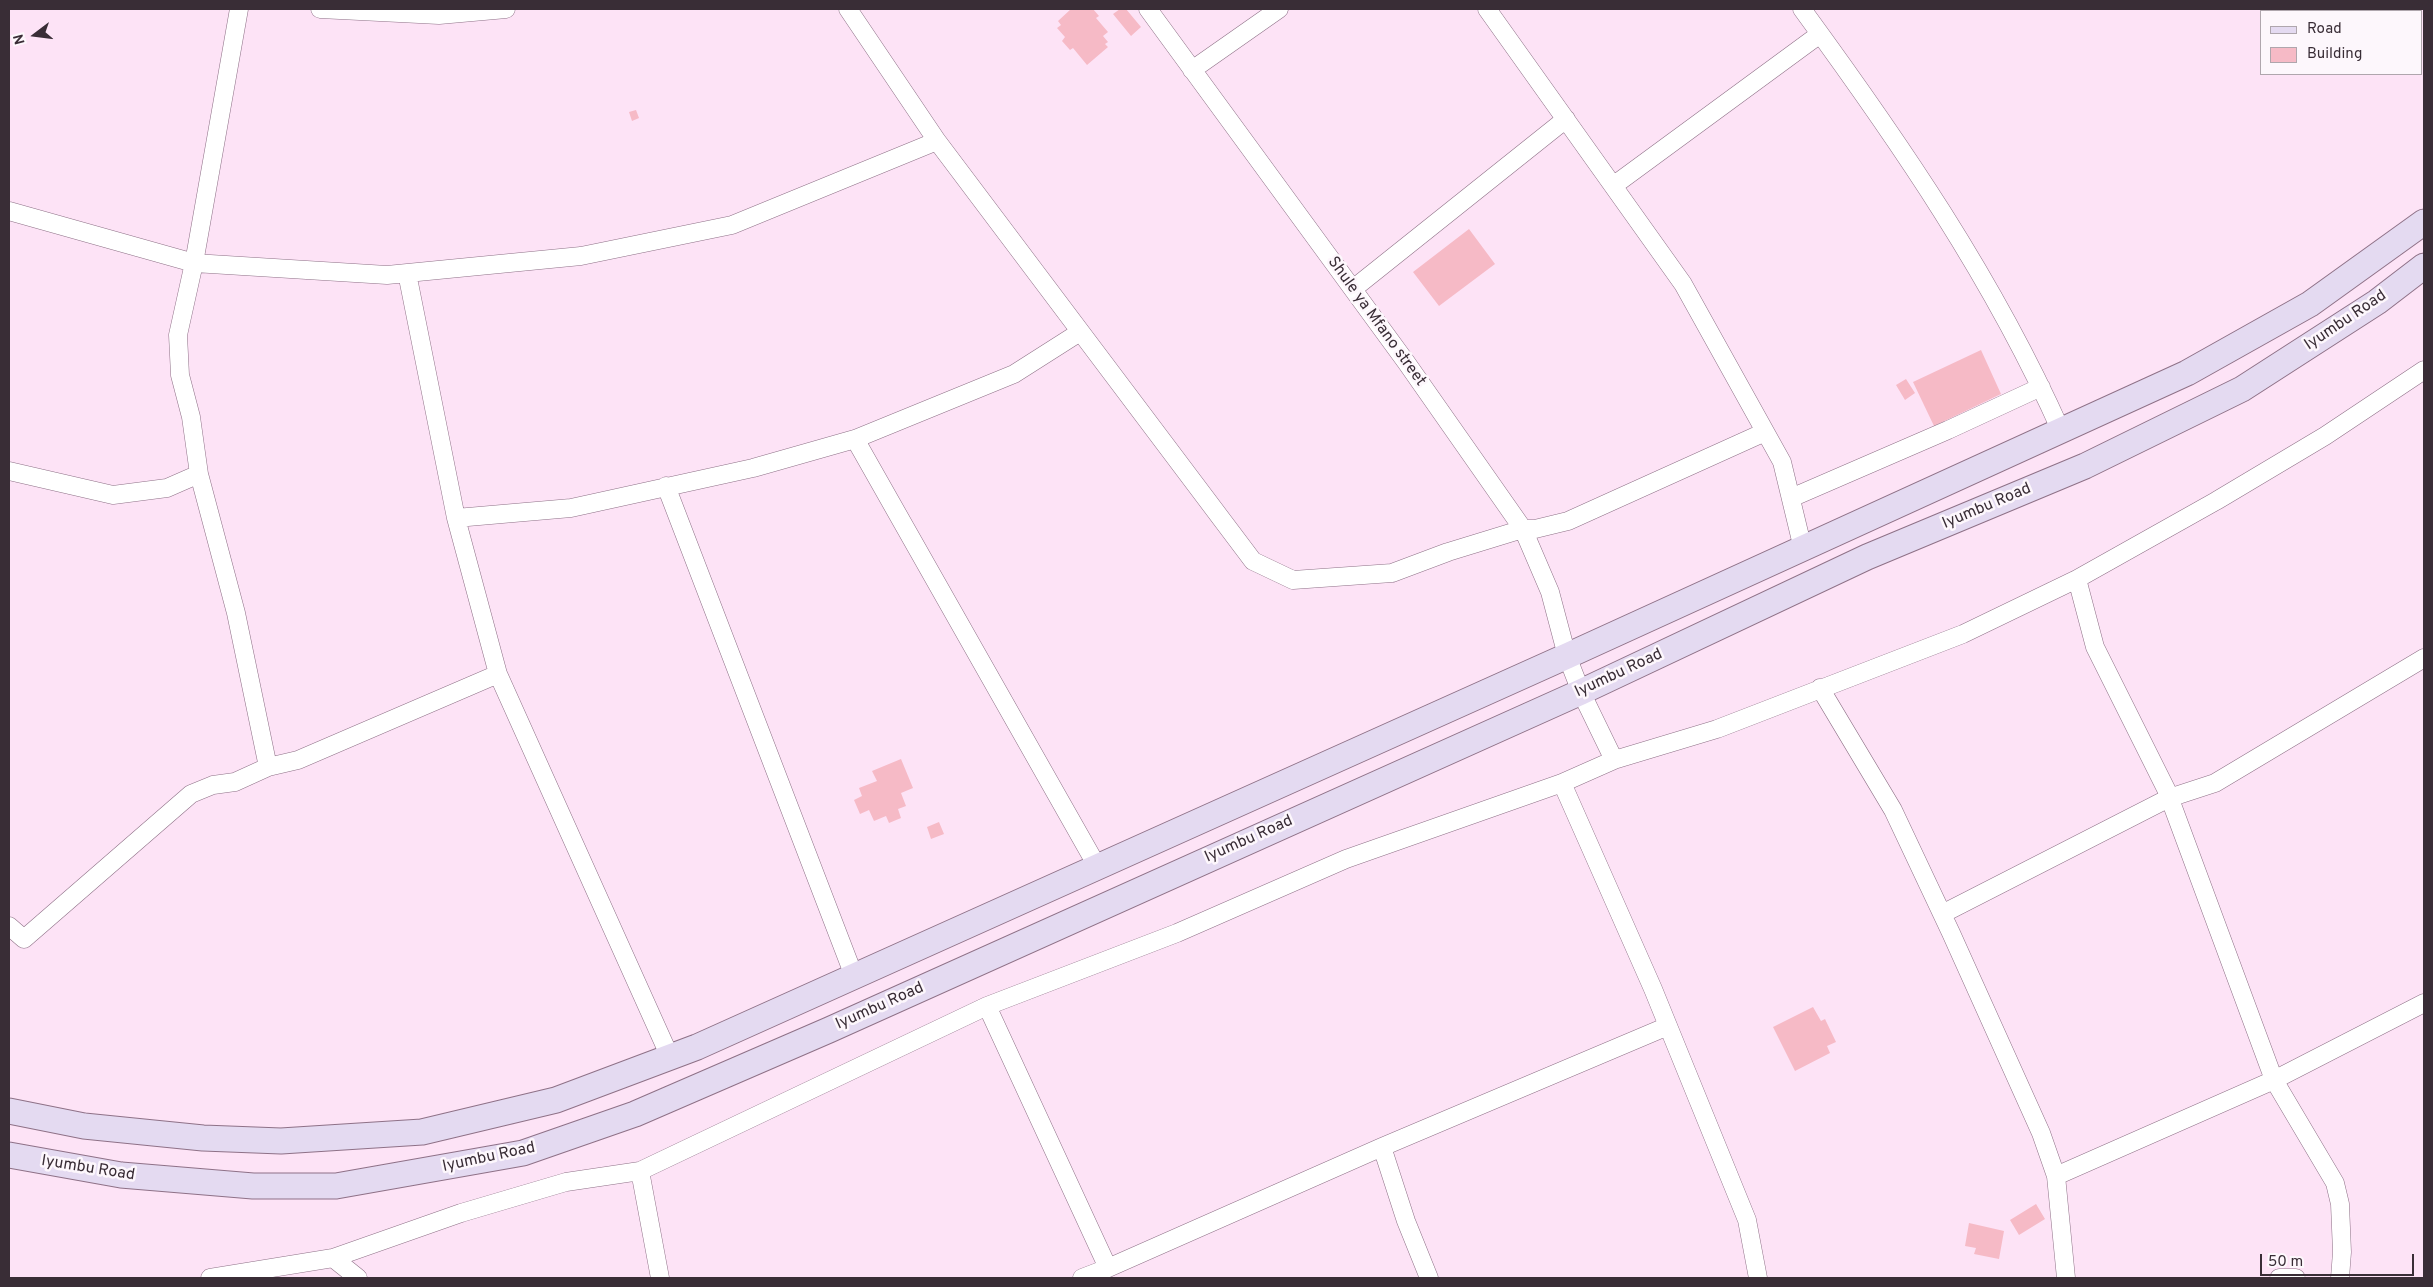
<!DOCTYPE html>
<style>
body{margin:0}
#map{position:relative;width:2433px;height:1287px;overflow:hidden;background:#fde3f6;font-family:Overpass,sans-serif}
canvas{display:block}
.frame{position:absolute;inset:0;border:10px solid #392d36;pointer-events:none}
.legend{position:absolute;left:2260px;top:10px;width:162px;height:65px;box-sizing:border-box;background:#fdf7fc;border:1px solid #afa6ad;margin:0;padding:6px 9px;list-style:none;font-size:15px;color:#392d36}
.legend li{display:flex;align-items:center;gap:10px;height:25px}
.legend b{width:25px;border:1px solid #afa6ad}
.north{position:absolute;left:10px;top:10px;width:50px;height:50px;-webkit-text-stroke:4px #fdf7fc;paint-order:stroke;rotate:255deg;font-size:14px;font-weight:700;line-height:20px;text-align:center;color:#392d36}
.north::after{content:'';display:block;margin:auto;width:18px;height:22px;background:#392d36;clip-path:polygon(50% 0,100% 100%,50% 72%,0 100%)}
.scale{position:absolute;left:2260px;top:1254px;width:154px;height:22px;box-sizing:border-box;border:2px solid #392d36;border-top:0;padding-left:6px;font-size:15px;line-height:18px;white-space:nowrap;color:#392d36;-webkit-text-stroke:4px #fdf7fc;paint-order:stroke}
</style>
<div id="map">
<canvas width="2433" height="1287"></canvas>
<div class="frame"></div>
<ul class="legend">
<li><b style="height:6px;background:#e4daf1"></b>Road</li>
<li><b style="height:14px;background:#f6bac6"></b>Building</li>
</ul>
<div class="north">N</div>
<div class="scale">50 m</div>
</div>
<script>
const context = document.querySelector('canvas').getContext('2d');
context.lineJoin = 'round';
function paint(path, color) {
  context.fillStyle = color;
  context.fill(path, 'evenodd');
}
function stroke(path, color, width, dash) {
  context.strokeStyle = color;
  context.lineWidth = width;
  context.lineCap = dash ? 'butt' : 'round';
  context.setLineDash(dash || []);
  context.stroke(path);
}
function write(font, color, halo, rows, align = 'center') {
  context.font = font + ' Overpass,sans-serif';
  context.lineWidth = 5;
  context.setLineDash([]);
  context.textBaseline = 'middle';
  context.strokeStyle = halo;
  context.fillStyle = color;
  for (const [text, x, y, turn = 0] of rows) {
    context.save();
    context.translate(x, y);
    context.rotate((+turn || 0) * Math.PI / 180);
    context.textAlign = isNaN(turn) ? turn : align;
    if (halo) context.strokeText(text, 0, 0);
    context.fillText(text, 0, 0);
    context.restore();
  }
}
paint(new Path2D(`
 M1071,9H1093L1099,16L1096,18L1108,32L1103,36L1108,42L1105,44L1108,47L1087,65L1073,48L1070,50L1062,41L1065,37L1057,28L1061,25L1058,21Z
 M1120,9H1126L1141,27L1131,36L1113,14Z
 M636,110L639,118L632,121L629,112Z
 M1469,229L1495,264L1439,306L1413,272Z
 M1981,350L2001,394L1934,426L1913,382Z
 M1906,379L1915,393L1905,400L1896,385Z
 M901,759L913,788L901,793L906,806L898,809L901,818L889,823L886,816L874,821L869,810L860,814L854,800L862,796L859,788L877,781L872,771Z
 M939,822L944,834L931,839L927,827Z
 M1813,1007L1821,1021L1825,1019L1836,1042L1827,1046L1830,1053L1795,1071L1773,1027Z
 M2036,1204L2045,1219L2019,1235L2010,1220Z
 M1969,1223L2004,1231L1999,1259L1974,1254L1976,1248L1965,1246Z`), '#f6bac6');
const street = new Path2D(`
 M239,9L194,263L178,335L180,375L191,417L199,474L236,613L268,767L298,760L498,674
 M320,9L439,15L506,9
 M848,9L937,141L1253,561L1293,580L1392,573L1448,552L1523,529H1535L1568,521L1765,432
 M1148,9L1406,362L1523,529L1550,592L1567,656L1581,692L1614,760
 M1487,9L1683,284L1782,462L1803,549
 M1802,9C1900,143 1993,278 2061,431
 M1192,70L1279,9
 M1613,186L1820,34
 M9,211L194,263L387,275L581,256L732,225L937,141
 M407,273L456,518L571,508L753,468L855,439L1014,374L1080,332
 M1353,289L1566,119
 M855,439L1097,866
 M9,471L113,495L167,488L199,474
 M666,486L854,976
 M1791,498L1948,430L2041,387
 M456,518L498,674L670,1057
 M2077,579L2095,647L2167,791L2274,1080L2424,1003
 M1820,688L1893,810L1951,933L2041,1133L2056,1176L2066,1278
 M1562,783L1653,989L1747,1220L1758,1278
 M1942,914L2169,798L2215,783L2424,658
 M9,926L24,939L191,794L213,785L235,782L268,767
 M987,1006L1108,1268L1382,1147L1668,1026
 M1382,1147L1406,1221L1429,1278
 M2056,1176L2274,1080L2335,1183L2340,1204L2342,1252L2340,1278
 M333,1258L461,1213L566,1182L640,1171
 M210,1278L333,1258L358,1278
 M660,1278L640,1171L987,1006L1177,933L1346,859L1562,783L1614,760L1717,729L1963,634L2077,579L2216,501L2325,436L2424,370
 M1082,1278L1108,1268
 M2279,1278H2296`);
const secondary = new Path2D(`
 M9,1111L84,1126L203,1138L281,1141L422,1132L556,1100L697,1047L1567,656L2187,373L2310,304L2424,222
 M9,1155L121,1175L253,1186H336L523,1153L635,1114L829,1030L1581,692L1867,557L2085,466L2242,389L2377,302L2424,266`);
stroke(street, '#8e7187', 19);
stroke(secondary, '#8e7187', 27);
stroke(street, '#fff', 18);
stroke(secondary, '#e4daf1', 25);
write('16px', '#392d36', '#fdf7fc', [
 ["Iyumbu Road",2346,321,-34],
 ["Shule ya Mfano street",1376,322,54],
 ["Iyumbu Road",1987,507,-23],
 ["Iyumbu Road",1619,674,-25],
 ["Iyumbu Road",1249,840,-24],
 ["Iyumbu Road",880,1007,-24],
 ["Iyumbu Road",489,1158,-12],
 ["Iyumbu Road",88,1169,9]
]);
</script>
